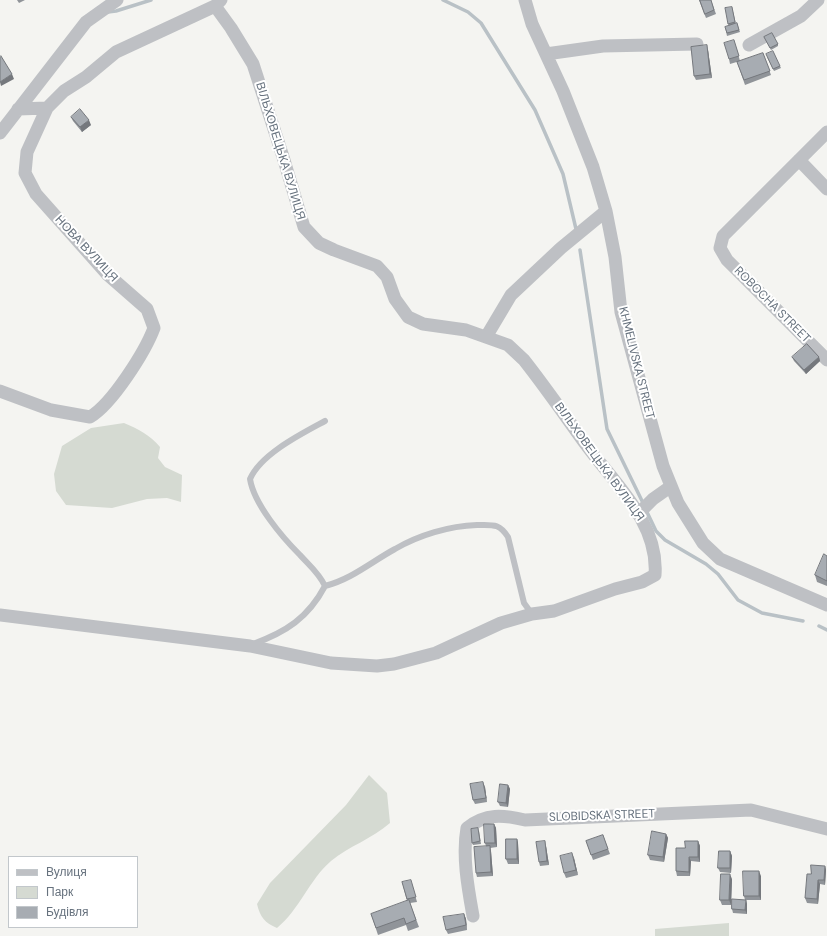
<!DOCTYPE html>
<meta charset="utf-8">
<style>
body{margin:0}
#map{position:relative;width:827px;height:936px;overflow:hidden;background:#f4f4f1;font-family:"DM Sans",sans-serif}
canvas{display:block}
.legend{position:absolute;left:8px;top:856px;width:130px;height:72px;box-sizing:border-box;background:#fff;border:1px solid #c2c7cb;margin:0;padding:5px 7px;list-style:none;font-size:12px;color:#67727e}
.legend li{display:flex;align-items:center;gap:8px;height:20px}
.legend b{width:20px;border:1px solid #c2c7cb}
</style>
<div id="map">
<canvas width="827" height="936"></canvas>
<ul class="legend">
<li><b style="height:5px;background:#bec0c4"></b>Вулиця</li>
<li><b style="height:11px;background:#d5dad2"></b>Парк</li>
<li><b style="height:11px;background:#a7acb2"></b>Будівля</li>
</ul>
</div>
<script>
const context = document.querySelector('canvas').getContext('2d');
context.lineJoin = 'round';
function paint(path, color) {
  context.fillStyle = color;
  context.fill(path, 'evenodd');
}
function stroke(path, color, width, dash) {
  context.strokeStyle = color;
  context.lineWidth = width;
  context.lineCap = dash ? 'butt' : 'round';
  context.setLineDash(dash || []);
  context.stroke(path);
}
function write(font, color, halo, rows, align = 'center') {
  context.font = font + ' "DM Sans",sans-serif';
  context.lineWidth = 4;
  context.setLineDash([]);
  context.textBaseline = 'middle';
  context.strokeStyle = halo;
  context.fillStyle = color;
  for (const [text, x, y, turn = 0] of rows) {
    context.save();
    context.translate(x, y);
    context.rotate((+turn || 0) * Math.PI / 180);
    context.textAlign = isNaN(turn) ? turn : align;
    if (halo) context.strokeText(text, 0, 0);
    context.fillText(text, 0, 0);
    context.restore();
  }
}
paint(new Path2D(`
 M124,423C138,429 150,435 160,447L158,458L165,467L182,475L181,502L167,498L147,499L112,508L66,505L56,491L54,474L62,446L91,428Z
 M369,775L387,793L390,823C372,839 349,846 331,861C309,880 300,909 277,928C265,923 260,917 257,904L270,883L346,805Z
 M729,923V936H655V929Z`), '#d5dad2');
stroke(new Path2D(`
 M443,0L468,12L481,23L535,110L563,174L576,229
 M108,12L116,11L151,0
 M580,250L607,429L644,505
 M646,510L656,531L665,540L706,564L718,574L738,600L762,613L803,621
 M819,626L827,630`), '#b9c1c6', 3.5);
stroke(new Path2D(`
 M325,586C352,579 371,562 395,549C419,535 449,526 477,525C493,525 499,523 508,537L524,603L532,614
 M253,644C286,632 308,618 325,586C319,573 309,565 300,555C282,537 254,504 250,479C261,454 301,434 325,421`), '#bec0c4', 6);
stroke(new Path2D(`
 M525,0L532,24L563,91L593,167L606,211L615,257L621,312L663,466L678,503L703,543L720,559L827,605
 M749,45L801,16L818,0
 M546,54L603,46L697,44
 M18,109L47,108
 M827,132L723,236L720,248L727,260L827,360
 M0,133L86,22L117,0
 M799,160L827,189
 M486,337L511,295L561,248L606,211
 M0,391L51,410L90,417C112,404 145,352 154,328L147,309L107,274L36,194L25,173L27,152L47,108L64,91L86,77L116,52L215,6L221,0
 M638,514L653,499L670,487
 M0,615L250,646L331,663L377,666L394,664L436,653L501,623L532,614L554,611L615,589L642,582L655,575C659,523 615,484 587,446C566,417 546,388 524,360L508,345L466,330L423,324L408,317L395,299L387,277L377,266L334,250L319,243L304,227L284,160L253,64L231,28L215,6
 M473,916C468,888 462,856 467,828C486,813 503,815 525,820L751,810L827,829`), '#bec0c4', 13);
paint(new Path2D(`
 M17,0H25L19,3Z
 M699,0H711L716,14L706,18Z
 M732,7L736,24L737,23L740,32L727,36L725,27L729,26L728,24Z
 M764,37L778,44V46L771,50Z
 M734,40L740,61L730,64L729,59Z
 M708,50L712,78L696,80L694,76Z
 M763,53L771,75L745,85L737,62Z
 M767,57L780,66L781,68L774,71Z
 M71,117L91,125L82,132L73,121Z
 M792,357H819L820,361L806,374L794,361Z
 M827,556V586L817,582L815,575Z
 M508,785L510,789L508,807L500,806L498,802Z
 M485,787L487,802L475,804L473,800Z
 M494,824L496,828L497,847L490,848L491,851L493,876L477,877L476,873L486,846L485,843Z
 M479,831L481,844L473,845L472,843Z
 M666,834L668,838L664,862L650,860L648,855Z
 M603,835L610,854L593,860L586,841Z
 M517,839L518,843L519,864H508L506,859Z
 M698,841L700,846V862L691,861L690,876H677L676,871L685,848Z
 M546,846L549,865L540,866L539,862Z
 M730,851L732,856L731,873L720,872L718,868Z
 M574,858L578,875L566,878L564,873Z
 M825,866L826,870L825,885L820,884L818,904L807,903L805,898L811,874Z
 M761,876V900H746L747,904V914L733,913L732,909L745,900L744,896Z
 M732,879L731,905H722L720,900Z
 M402,882L412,884L417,902L410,903L419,927L408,931L406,925L378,935L371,914L407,901Z
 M464,914L466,919L467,930L448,934L446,930Z`), '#909499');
paint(new Path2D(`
 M707,45L708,50L712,78L710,74Z
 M12,74L14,79L1,86L0,82Z
 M89,120L91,125L82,132L80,127Z
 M819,357L820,361L806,374L804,370Z
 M483,782L485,787L487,802L486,798Z
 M508,785L510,789L508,807L506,803Z
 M494,824L496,828L497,847L495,843Z
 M666,834L668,838L664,862L663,857Z
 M517,839L518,843L519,864L517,859Z
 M545,841L546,846L549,865L547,861Z
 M698,841L700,846V862L698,857Z
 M490,846L491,851L493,876L491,872Z
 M730,851L732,856L731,873L730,868Z
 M572,853L574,858L578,875L576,870Z
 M689,857L691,861L690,876L689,872Z
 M825,866L826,870L825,885L824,880Z
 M759,871L761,876V900L759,896Z
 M730,874L732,879L731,905L729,900Z
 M818,880L820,884L818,904L817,899Z
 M746,900L747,904V914L745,910Z
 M464,914L466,919L467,930L466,925Z`), '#75787d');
const building = new Path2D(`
 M700,0H711L714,10L705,14Z
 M732,7L735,22L728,24L725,8Z
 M737,23L739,30L727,33L725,27Z
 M772,33L778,44L770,48L764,37Z
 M734,40L739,56L729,59L724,43Z
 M707,45L710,74L694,76L691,47Z
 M773,51L780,66L773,69L766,54Z
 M763,53L770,71L744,80L737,62Z
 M1,56L12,74L0,82V57Z
 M80,109L89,120L80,127L71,117Z
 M807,344L819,357L804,370L792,357Z
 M824,554L827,556V581L815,575Z
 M483,782L486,798L473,800L470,784Z
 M500,784L508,785L506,803L498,802Z
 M484,824H494L495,843H485Z
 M478,828L480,841L472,843L471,829Z
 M652,831L666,834L663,857L648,855Z
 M603,835L608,849L591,855L586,841Z
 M506,839H517V859H506Z
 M545,841L547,861L539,862L536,842Z
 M685,841H698V857H689V872L676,871V848H685Z
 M490,846L491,872L476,873L474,847Z
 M719,851H730V868H718Z
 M572,853L576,870L564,873L560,856Z
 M811,865L825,866L824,880H818L817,899L805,898L807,874H811Z
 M743,871H759V896H744Z
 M721,874H730L729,900H720Z
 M411,880L416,897L407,899L402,882Z
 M732,899L746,900L745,910L732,909Z
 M409,900L416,920L406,924L404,918L376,928L371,914Z
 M464,914L466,925L446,930L443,917Z`);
paint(building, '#a7acb2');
stroke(building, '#75787d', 1);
write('12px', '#67727e', '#fff', [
 ["ВІЛЬХОВЕЦЬКА ВУЛИЦЯ",280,151,73],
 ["НОВА ВУЛИЦЯ",86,249,47],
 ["ROBOCHA STREET",772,305,45],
 ["KHMELIVSKA STREET",636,363,76],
 ["ВІЛЬХОВЕЦЬКА ВУЛИЦЯ",599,462,54],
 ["SLOBIDSKA STREET",602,816,-2]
]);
</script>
